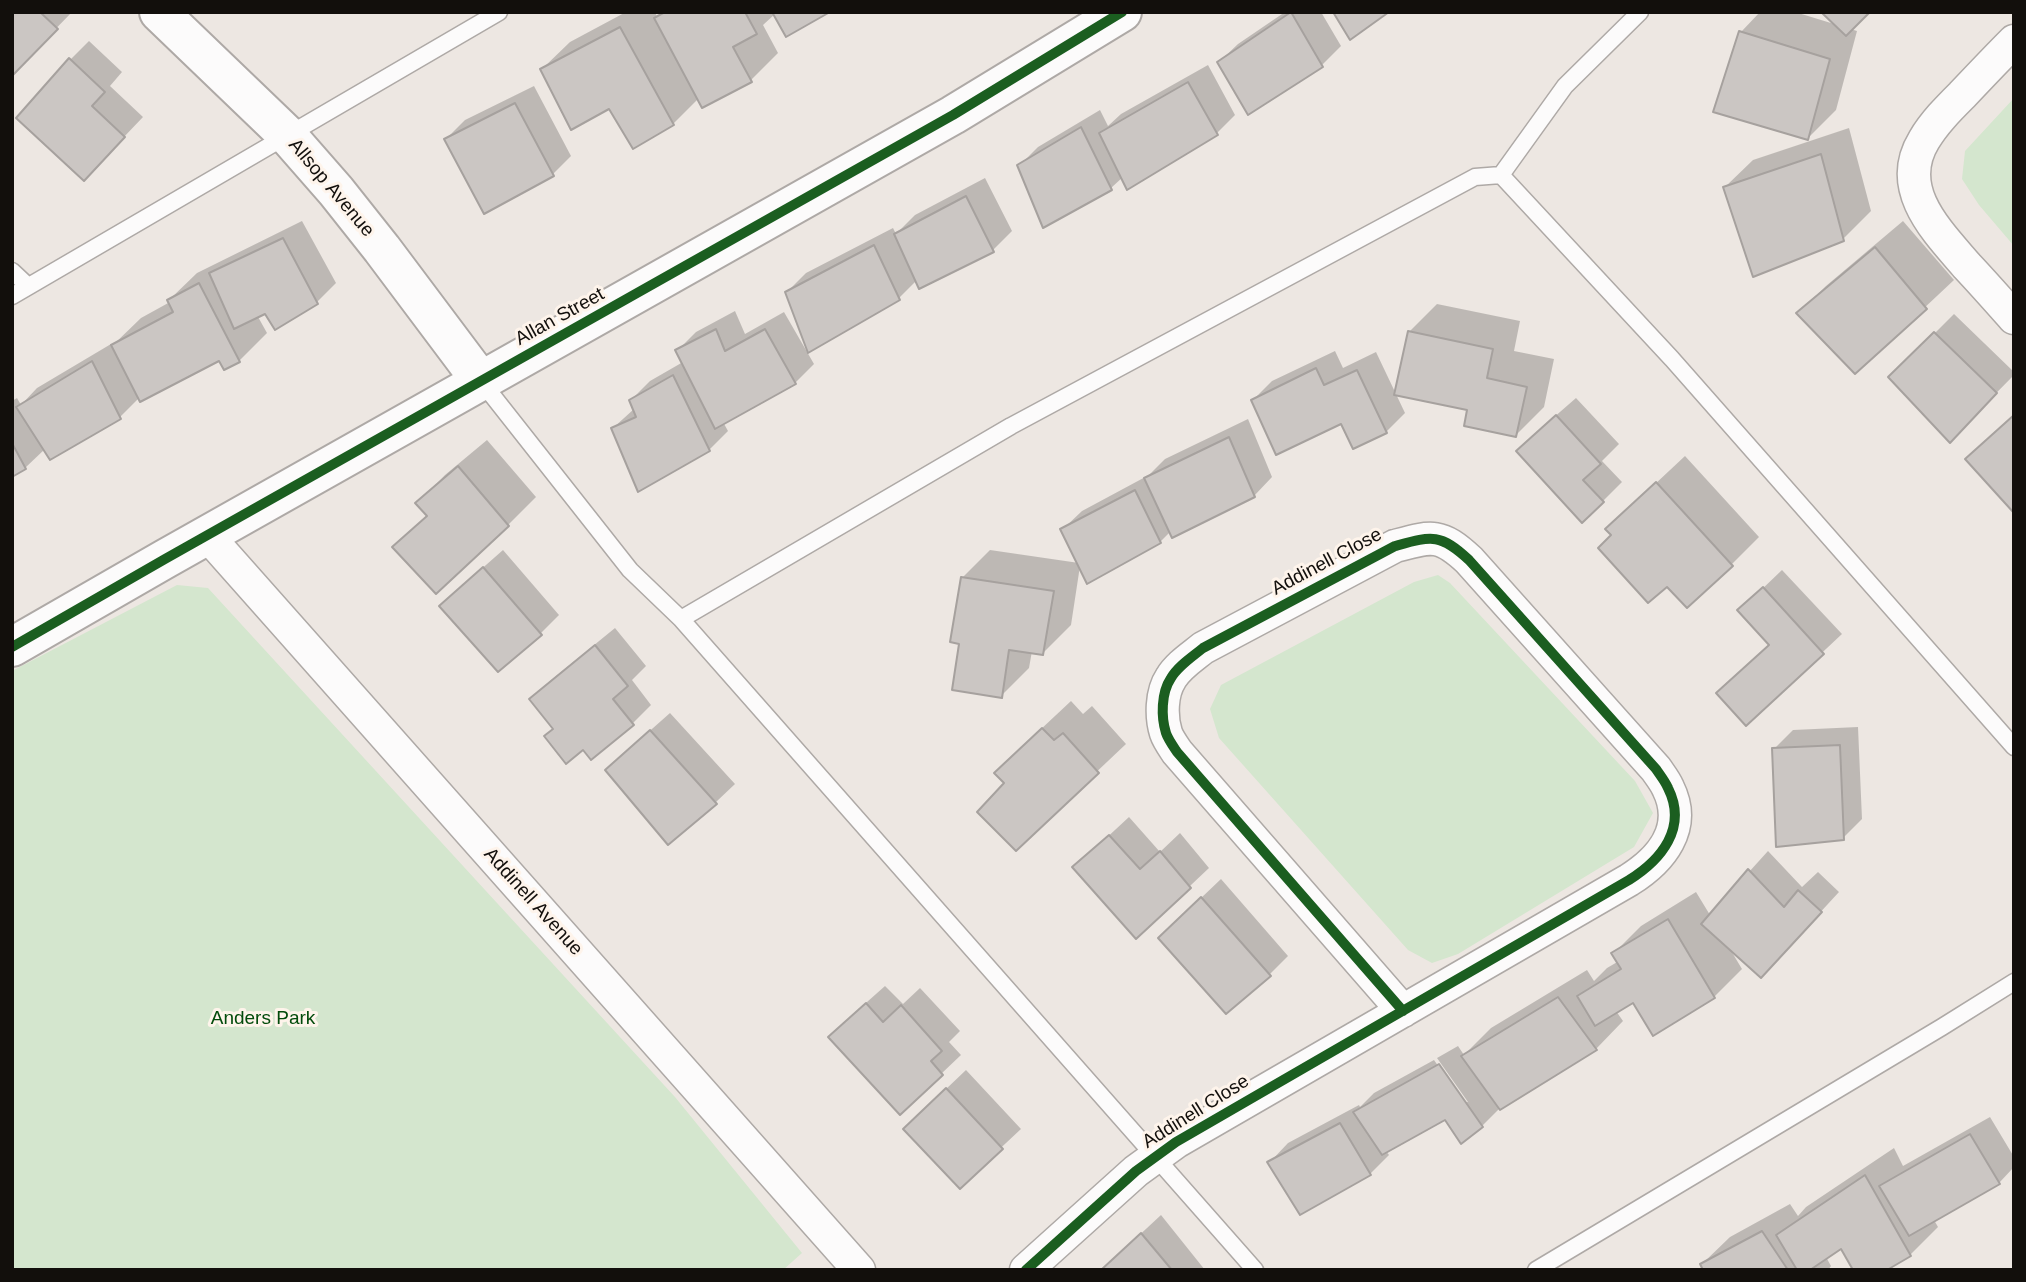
<!DOCTYPE html>
<style>
body{margin:0}
#map{position:relative;width:2026px;height:1282px;overflow:hidden;background:#ede7e2;font-family:Arial,sans-serif}
canvas{display:block}
.frame{position:absolute;inset:0;border:14px solid #120f0c;pointer-events:none}
</style>
<div id="map">
<canvas width="2026" height="1282"></canvas>
<div class="frame"></div>
</div>
<script>
const context = document.querySelector('canvas').getContext('2d');
context.lineJoin = 'round';
function paint(path, color) {
  context.fillStyle = color;
  context.fill(path, 'evenodd');
}
function stroke(path, color, width, dash) {
  context.strokeStyle = color;
  context.lineWidth = width;
  context.lineCap = dash ? 'butt' : 'round';
  context.setLineDash(dash || []);
  context.stroke(path);
}
function write(font, color, halo, rows, align = 'center') {
  context.font = font + ' Arial,sans-serif';
  context.lineWidth = 6;
  context.setLineDash([]);
  context.textBaseline = 'middle';
  context.strokeStyle = halo;
  context.fillStyle = color;
  for (const [text, x, y, turn = 0] of rows) {
    context.save();
    context.translate(x, y);
    context.rotate((+turn || 0) * Math.PI / 180);
    context.textAlign = isNaN(turn) ? turn : align;
    if (halo) context.strokeText(text, 0, 0);
    context.fillText(text, 0, 0);
    context.restore();
  }
}
paint(new Path2D(`
 M2014,98V246L1979,205L1962,179L1965,151Z
 M1438,575L1450,583L1635,781L1653,813L1634,847L1458,954L1432,963L1408,950L1219,738L1210,709L1221,685L1414,582Z
 M177,585L208,588L675,1097L802,1253L783,1270H12V671Z`), '#d4e6ce');
paint(new Path2D(`
 M12,12H72L12,74Z
 M626,12H655L657,17L662,12H827L775,14L763,25L778,53L750,81L699,98L673,124L610,106L542,69L570,42Z
 M1285,12H1321L1341,46L1322,65L1219,62L1238,44Z
 M1760,12H1795L1857,31L1836,110L1808,138L1741,32Z
 M89,41L122,72L110,86L143,117L103,159L70,60Z
 M1208,65L1235,115L1217,133L1123,177L1111,188L1044,226L1019,166L1038,147L1100,110L1108,126L1121,114Z
 M534,86L571,156L552,175L446,139L465,120Z
 M1849,128L1871,211L1843,239L1725,187L1753,160Z
 M985,178L1012,231L993,250L917,280L899,298L809,350L787,292L806,273L893,228L896,234L915,215Z
 M302,221L336,283L317,302L266,311L257,315L267,333L239,361L220,359L140,397L120,417L45,449L25,468L12,475V401L17,398L21,405L37,388L111,344L112,346L141,318L170,302L169,300L197,273Z
 M1903,221L1954,280L1856,372L1799,313L1826,286Z
 M1437,304L1520,321L1514,351L1554,359L1544,407L1516,435L1469,408L1409,332Z
 M735,311L745,334L784,312L814,364L795,383L723,422L728,431L709,450L613,428L634,409L631,400L650,381L683,362L677,351L696,332Z
 M1954,314L2014,372V375L1950,440L1891,377Z
 M1335,351L1343,368L1376,352L1405,413L1386,432L1253,400L1272,381Z
 M1576,398L1619,444L1602,461L1622,482L1603,501L1537,432Z
 M1248,419L1272,477L1254,496L1171,531L1160,542L1080,566L1071,625L1043,653L1032,651L1029,668L1001,696L961,642L962,578L990,550L1079,563L1063,529L1082,511L1149,475L1165,459Z
 M487,440L536,497L508,525L395,547L428,514L418,503L445,475Z
 M1685,456L1759,537L1731,565L1667,585L1607,529Z
 M503,550L559,615L540,634L461,587Z
 M1782,570L1842,634L1747,723L1770,644L1759,592Z
 M615,628L646,666L632,680L651,705L632,724L583,747L554,728L531,699L550,681Z
 M1071,701L1083,714L1092,706L1126,744L1016,848L1006,783L1024,745Z
 M670,713L735,784L716,802L669,843L626,752Z
 M1858,727L1862,819L1843,838L1774,749L1793,730Z
 M1129,817L1160,852L1180,833L1209,868L1136,937L1075,867Z
 M1768,851L1802,887L1818,872L1839,892L1780,956L1730,949L1742,969L1714,997L1653,1033L1634,1001L1616,1011L1623,1021L1596,1049L1500,1108L1482,1126L1445,1118L1386,1151L1389,1155L1370,1174L1270,1162L1288,1143L1359,1105L1360,1107L1374,1093L1434,1060L1463,1102H1468L1437,1058L1458,1046L1464,1055L1491,1028L1587,970L1594,981L1607,968L1619,961L1614,953L1641,926L1696,892L1710,915Z
 M1221,879L1288,956L1269,975L1179,919Z
 M885,986L903,1004L920,988L960,1031L949,1042L961,1055L900,1113L849,1018Z
 M966,1070L1021,1129L960,1186L924,1110Z
 M1990,1117L2014,1157V1167L1999,1183L1934,1220L1938,1227L1910,1255L1841,1247L1826,1257L1831,1266L1828,1270H1706L1702,1264L1730,1237L1790,1204L1798,1216L1806,1207L1894,1148L1903,1166Z
 M1161,1215L1205,1270H1103L1119,1254Z`), '#0003');
const building = new Path2D(`
 M12,12H40L58,29L12,76Z
 M665,12H745L757,34L733,47L752,82L702,108L654,18Z
 M772,12H830L786,37Z
 M1291,12L1323,67L1248,115L1217,62Z
 M1333,12H1389L1350,40Z
 M1821,12H1870L1846,36Z
 M620,27L674,125L633,149L609,109L571,130L540,69Z
 M1739,31L1830,59L1808,140L1713,112Z
 M69,58L105,92L92,106L125,137L84,181L16,118Z
 M1188,82L1218,135L1127,190L1099,133Z
 M515,103L554,176L484,214L444,139Z
 M1081,127L1112,190L1043,228L1017,165Z
 M1821,154L1844,241L1753,277L1723,187Z
 M966,196L994,252L919,289L894,234Z
 M283,238L318,304L275,330L265,314L234,329L209,273Z
 M874,245L900,300L808,353L785,292Z
 M1875,247L1927,309L1855,374L1796,313Z
 M199,283L240,362L224,370L219,361L140,402L111,345L173,312L167,300Z
 M716,329L725,351L765,329L796,384L715,429L675,350Z
 M1408,331L1493,349L1487,378L1527,387L1516,437L1464,426L1467,410L1394,395Z
 M1934,332L1997,393L1950,443L1888,377Z
 M92,361L121,419L50,460L16,407Z
 M1316,368L1324,385L1357,370L1387,433L1353,449L1341,424L1276,455L1251,400Z
 M673,375L710,451L638,492L611,428L636,417L629,400Z
 M1556,415L1601,464L1583,480L1604,502L1582,523L1516,451Z
 M2014,415V513L1965,459Z
 M1229,437L1255,497L1172,538L1144,478Z
 M12,443L26,469L12,477Z
 M458,466L509,526L436,594L392,547L427,516L415,503Z
 M1656,482L1733,566L1687,608L1667,587L1648,603L1598,548L1611,535L1605,529Z
 M1135,490L1161,543L1087,584L1060,529Z
 M483,567L542,635L498,672L439,606Z
 M961,577L1054,591L1043,655L1009,650L1002,698L952,690L959,644L950,642Z
 M1763,587L1824,654L1746,726L1716,693L1769,645L1737,610Z
 M595,645L628,686L613,699L634,725L591,760L583,750L566,764L544,736L553,729L529,699Z
 M1042,728L1054,740L1063,733L1099,773L1016,851L977,812L1004,783L994,773Z
 M650,730L717,804L668,845L605,770Z
 M1840,745L1844,840L1776,847L1772,748Z
 M1109,835L1140,869L1160,851L1191,888L1136,939L1072,867Z
 M1748,869L1784,907L1798,890L1822,912L1761,978L1701,924Z
 M1201,897L1271,976L1226,1014L1158,938Z
 M1668,919L1715,998L1653,1036L1633,1003L1595,1026L1577,996L1621,969L1611,953Z
 M1558,997L1597,1050L1500,1110L1461,1056Z
 M866,1003L883,1022L901,1005L942,1051L931,1061L943,1075L900,1115L828,1037Z
 M1439,1064L1483,1127L1461,1144L1445,1120L1382,1155L1353,1112Z
 M946,1088L1003,1149L960,1189L903,1129Z
 M1340,1123L1371,1175L1300,1215L1267,1162Z
 M1970,1134L2000,1184L1909,1236L1879,1186Z
 M1865,1175L1911,1256L1887,1270H1853L1841,1249L1810,1270H1797L1776,1235Z
 M1762,1231L1788,1270H1703L1700,1264Z
 M1141,1233L1172,1270H1101Z`);
paint(building, '#cbc6c3');
stroke(building, '#a6a19e', 2);
const service = new Path2D(`
 M1501,175L1672,359L2014,747
 M12,271L28,286
 M12,296L499,12
 M481,381L630,570L681,619L1255,1270
 M681,619L1011,426L1475,177L1501,175L1565,86L1640,12
 M1536,1270L1942,1027L2014,982`);
const minor = new Path2D(`
 M2014,41C1996,59 1979,77 1962,95C1948,109 1934,123 1924,140C1894,189 1937,231 1967,266C1983,283 1998,300 2014,318
 M207,535L859,1270
 M1026,1270L1136,1171L1176,1142L1629,880C1661,860 1688,828 1668,788C1665,781 1660,775 1656,769L1469,560C1440,533 1432,536 1395,546L1203,648C1192,657 1178,666 1171,678C1161,693 1161,717 1166,733C1168,739 1173,746 1177,752L1403,1011`);
const tertiary = new Path2D(`
 M159,12L287,135L336,191L382,249L481,381
 M12,647L165,559L953,115L1122,12`);
stroke(service, '#aea9a6', 19);
stroke(minor, '#aea9a6', 35);
stroke(tertiary, '#aea9a6', 42);
stroke(service, '#fcfbfb', 16);
stroke(minor, '#fcfbfb', 32);
stroke(tertiary, '#fcfbfb', 38);
stroke(new Path2D(`
 M12,647L165,559L953,115L1122,12
 M1026,1270L1136,1171L1176,1142L1629,880C1661,860 1688,828 1668,788C1665,781 1660,775 1656,769L1469,560C1440,533 1432,536 1395,546L1203,648C1192,657 1178,666 1171,678C1161,693 1161,717 1166,733C1168,739 1173,746 1177,752L1403,1011`), '#1b5e20', 10);
write('19px', '#120f0c', '#fef4eb', [
 ["Allsop Avenue",331,188,50],
 ["Allan Street",560,317,-29],
 ["Addinell Close",1327,562,-28],
 ["Addinell Avenue",533,902,48],
 ["Addinell Close",1196,1112,-32]
]);
write('19px', '#024b0b', '#fef4eb', [
 ["Anders Park",263,1019]
]);
</script>
